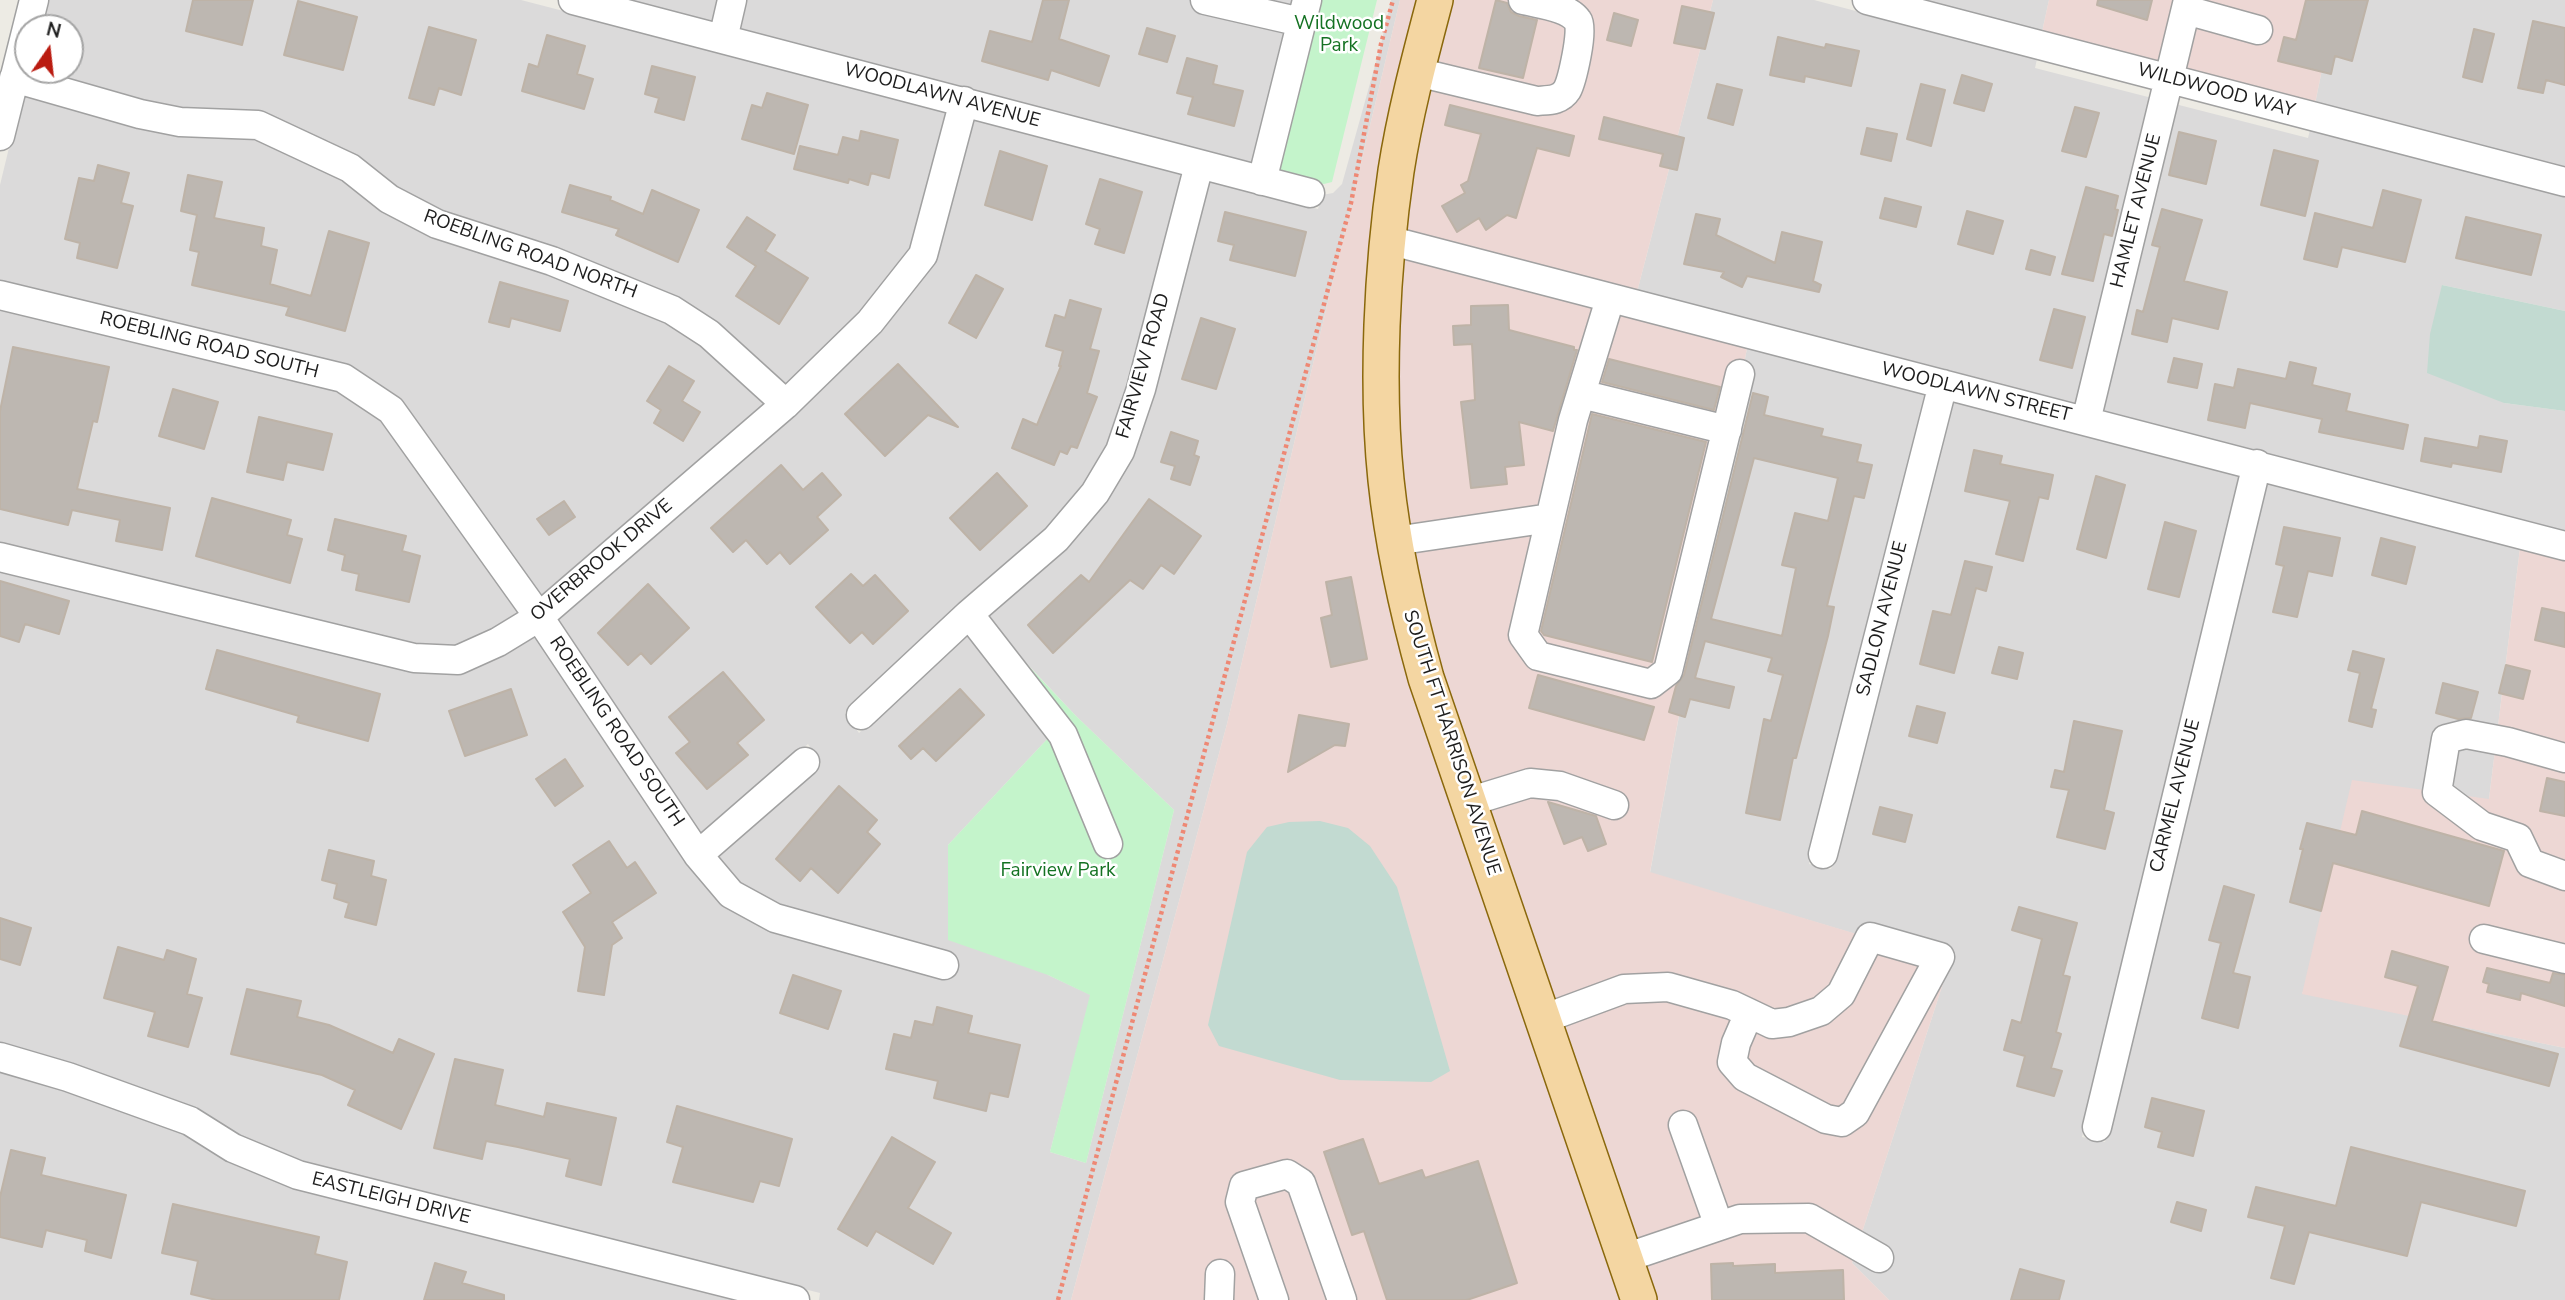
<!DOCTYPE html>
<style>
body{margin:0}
#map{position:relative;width:2565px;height:1300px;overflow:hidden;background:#edebe4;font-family:"Nunito Sans",sans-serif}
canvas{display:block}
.north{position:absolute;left:14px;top:14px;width:70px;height:70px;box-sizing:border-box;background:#fff;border:2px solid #a5a5a5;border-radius:50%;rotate:14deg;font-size:19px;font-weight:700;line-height:28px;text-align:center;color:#1d1d1d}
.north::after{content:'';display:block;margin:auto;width:24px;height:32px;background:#ba1b10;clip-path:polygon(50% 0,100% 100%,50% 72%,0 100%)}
</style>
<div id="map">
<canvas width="2565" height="1300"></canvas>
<div class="north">N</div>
</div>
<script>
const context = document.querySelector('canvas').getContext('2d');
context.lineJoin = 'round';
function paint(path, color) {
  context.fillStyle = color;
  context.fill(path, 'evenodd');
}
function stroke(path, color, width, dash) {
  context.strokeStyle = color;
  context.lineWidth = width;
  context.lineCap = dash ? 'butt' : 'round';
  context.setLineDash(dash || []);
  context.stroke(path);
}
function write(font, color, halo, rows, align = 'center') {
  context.font = font + ' "Nunito Sans",sans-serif';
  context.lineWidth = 5;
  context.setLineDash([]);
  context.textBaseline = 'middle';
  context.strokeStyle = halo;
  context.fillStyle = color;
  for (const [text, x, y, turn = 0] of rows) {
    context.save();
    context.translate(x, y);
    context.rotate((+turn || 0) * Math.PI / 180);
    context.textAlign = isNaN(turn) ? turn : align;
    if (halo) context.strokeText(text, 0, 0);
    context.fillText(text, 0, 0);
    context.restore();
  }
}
paint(new Path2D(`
 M46,0H521L949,111L912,249L862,313L786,387L677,298L635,280L557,249L442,211L182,108L144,101L35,70H70V28H39Z
 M626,0H720L714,23Z
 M745,0H1294L1254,165L737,29Z
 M1391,0H1400L1227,724L1071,1300H819L820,1293L302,1163L0,1044V570L413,671L535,634L695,873L780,906L738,883L715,856L821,764L808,744L701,837L556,619L787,422L879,331L972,117L1184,174L1129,386L1109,446L1086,486L1049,530L962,604L845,713L859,733L1105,500L1207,180L1318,209L1322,195L1333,193L1342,184L1381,44ZM990,624L1076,716L1174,810L1086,1163L1050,1152L1091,995L1048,975L948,845L1051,735Z
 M1713,0H1814L2037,59L2035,68L2152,98L2077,405L1637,292Z
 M1919,0H2049L2042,32Z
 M2336,0H2565V168L2315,104Z
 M22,94L255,138L548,274L666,322L702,345L766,404L542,598L349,367L0,281V185Z
 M2175,104L2308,138L2310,130L2565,196V311L2442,285L2504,403L2565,411V532L2100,411Z
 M0,309L338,391L382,420L521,613L493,630L457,646L416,645L0,543Z
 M1747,348L1929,394L1809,864L1831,869L1951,400L2242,474L2082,1137L2105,1142L2265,480L2520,548L2489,799L2302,993L2565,1048V1300H1889L1852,1263L1950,962L1650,873Z
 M0,1071L64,1089L741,1300H0Z`), '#dbdada');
paint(new Path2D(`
 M1400,0H1423L1374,481L1626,1300H1071L1227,724Z
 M1448,0H1713L1637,292L1401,230Z
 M2049,0H2175L2161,64L2042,32Z
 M2200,0H2336L2315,104L2184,69Z
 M1398,256L1747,348L1650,872L1950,962L1852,1263L1889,1300H1653L1438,673L1398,476Z
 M2520,548L2565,560V1048L2302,994L2352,780L2489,799Z`), '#edd7d4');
paint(new Path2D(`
 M2442,285L2565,311V411L2504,403L2427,373L2430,334Z
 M1320,821L1348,828L1370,846L1397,887L1450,1071L1431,1082L1340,1080L1219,1046L1208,1025L1247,852L1267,827L1289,822Z`), '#c2dad1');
paint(new Path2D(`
 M1317,0H1377L1332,182L1324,184L1280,173L1279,163Z
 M989,624L1076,716L1174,810L1086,1163L1050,1152L1090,995L1048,975L948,940V845L1051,735Z`), '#c4f4cb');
const building = new Path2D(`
 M193,0H253L242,45L186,31Z
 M1043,0H1069L1059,39L1109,56L1099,86L1051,70L1048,80L982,61L990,31L1032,42Z
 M1496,0L1507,3L1511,12L1519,16L1537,20L1523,78L1479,68Z
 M2098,0H2152L2147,20L2097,5Z
 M2306,0H2368L2352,61L2335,56L2331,74L2278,61L2284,37L2296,40Z
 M298,1L357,17L343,70L284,55Z
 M1682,6L1714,13L1705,49L1674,43Z
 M1614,13L1638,20L1631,46L1607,40Z
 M2533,21L2565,28V85L2546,80L2543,93L2518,88Z
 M429,27L476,40L461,95L439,88L434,105L409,98Z
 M1147,28L1175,36L1167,62L1139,54Z
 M2474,29L2494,34L2482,82L2463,77Z
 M547,35L585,46L577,74L593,79L584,109L522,91L529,64L538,67Z
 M1778,37L1825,48L1826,44L1859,51L1851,86L1805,76L1804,82L1770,75Z
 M1187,58L1217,66L1213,84L1243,91L1234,126L1188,114L1193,97L1177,93Z
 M652,66L695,77L684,120L655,112L659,98L645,94Z
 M1962,75L1992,84L1984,111L1954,103Z
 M1717,84L1742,90L1733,125L1708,118Z
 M1921,84L1945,90L1931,146L1907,139Z
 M767,93L808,105L794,154L742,139L752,105L762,108Z
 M1450,105L1574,136L1569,156L1537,148L1516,218L1507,215L1486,230L1479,218L1457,232L1442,206L1465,193L1461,185L1468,181L1481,134L1445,125Z
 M2075,107L2099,113L2086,157L2062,151Z
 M1604,117L1684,138L1677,170L1660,166L1663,154L1599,139Z
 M1867,128L1897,134L1891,161L1861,154Z
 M861,131L898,140L889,178L871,173L868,185L849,179L848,183L794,169L800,146L838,155L843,137L859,141Z
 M2179,132L2216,141L2206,184L2169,175Z
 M2274,150L2318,161L2305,216L2261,205Z
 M1000,151L1047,166L1032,220L985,205Z
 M98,165L129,173L121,203L133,206L117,268L77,258L80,243L65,239L79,178L94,181Z
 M188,175L222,182L214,218L264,228L261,246L277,250L270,284L311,296L329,231L369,243L345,331L286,315L289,307L192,285L199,252L190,250L197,215L181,211Z
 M1100,179L1142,192L1124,253L1095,244L1100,229L1086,224Z
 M570,185L611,197L610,200L643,214L652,190L699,210L678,262L616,235L619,229L562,212Z
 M2086,187L2118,196L2115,209L2118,210L2112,236L2104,234L2093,281L2062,274Z
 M2383,190L2421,200L2405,262L2342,247L2337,267L2304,259L2315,213L2373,228Z
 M1885,198L1921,207L1916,227L1880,218Z
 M2162,209L2202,220L2184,281L2227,292L2218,329L2172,318L2167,342L2132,334L2137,310L2143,312L2160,247L2152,245Z
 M1967,211L2003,221L1993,254L1958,244Z
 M1225,212L1306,232L1295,276L1230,260L1234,245L1218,241Z
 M1696,214L1720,219L1716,235L1775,263L1782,232L1822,242L1813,281L1821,285L1819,292L1747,276L1742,287L1721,277L1724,272L1684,264Z
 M747,217L775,235L765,251L808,278L779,324L736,296L756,266L727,247Z
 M2466,217L2541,235L2531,275L2456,258Z
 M2031,250L2055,257L2050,275L2026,269Z
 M976,275L1003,289L976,338L949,323Z
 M500,282L568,301L560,331L511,318L509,327L489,322Z
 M1070,300L1101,309L1090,349L1099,351L1087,393L1097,397L1077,448L1071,446L1067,454L1060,451L1054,465L1012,448L1023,419L1037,425L1061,366H1059L1063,351L1046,346L1055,315L1065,318Z
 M1508,305L1509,330L1574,347V350H1577L1553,431L1519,422L1524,465L1505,467L1507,484L1471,488L1461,402L1475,400L1472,344L1454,345L1453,326L1471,325V306Z
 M2054,309L2085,317L2072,368L2040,360Z
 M1201,318L1235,329L1216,389L1182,379Z
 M13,347L109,367L97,422L93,421L77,489L170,508L162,550L116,541L120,520L72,510L68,525L0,509V411Z
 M2174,358L2202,364L2197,388L2168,382Z
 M1609,359L1720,387L1714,410L1602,382Z
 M2290,362L2316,368L2312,385L2350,394L2346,411L2408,425L2403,449L2319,432L2322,419L2250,403L2245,428L2208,420L2215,384L2234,388L2238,369L2286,379Z
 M898,364L958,427L928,415L885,456L845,414Z
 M669,366L694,381L682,401L700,412L683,441L654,423L661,410L647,401Z
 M173,389L218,402L204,449L159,436Z
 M1753,393L1768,397L1764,415L1823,429L1821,436L1861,445L1857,462L1872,465L1864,498L1854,496L1827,606L1834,607L1828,636L1796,758H1793L1780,820L1746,813L1764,719L1771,721L1783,675L1768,671L1772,658L1705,641L1695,678L1734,687L1729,708L1690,699L1685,717L1669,712L1676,686L1684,675ZM1754,458L1838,478L1828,521L1795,513L1782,565L1796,568L1782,636L1711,619Z
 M1592,414L1706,442L1652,662L1544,635L1541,631Z
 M259,417L332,434L323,470L287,462L283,480L247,472Z
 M1171,432L1198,441L1194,455L1199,457L1190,485L1171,479L1175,466L1161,462Z
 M2480,436L2507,441L2501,472L2452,463L2451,467L2421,461L2425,438L2478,448Z
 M1974,450L2002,456L2000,464L2053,475L2048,499L2039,497L2023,561L1996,554L2010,501L1965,491Z
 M781,465L803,490L822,473L841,495L817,517L828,530L790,564L780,552L767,564L746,540L733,552L711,528Z
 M997,473L1027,506L980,550L950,518Z
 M2096,476L2125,485L2106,558L2077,549Z
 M212,498L291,520L287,535L302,539L290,583L196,556Z
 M1149,499L1201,536L1174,574L1161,565L1143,589L1130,580L1053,653L1028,625L1081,575L1089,582Z
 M564,501L575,517L549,535L537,519Z
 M335,519L406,536L402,551L420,556L409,602L356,590L359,574L342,570L345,555L328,550Z
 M2165,522L2196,531L2179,597L2148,589Z
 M2284,527L2340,538L2332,576L2308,571L2297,617L2273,612L2284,566L2276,564Z
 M2381,538L2415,547L2406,584L2372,575Z
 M1965,561L1992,567L1986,591L1976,588L1954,673L1920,664L1933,611L1951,615Z
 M851,574L863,586L875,575L908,611L873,644L862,632L850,643L816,607Z
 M1351,577L1367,659L1331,667L1321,618L1332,615L1326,582Z
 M0,581L69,601L59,634L25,624L19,642L0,636Z
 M648,584L689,628L651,664L641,653L628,665L598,633Z
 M2542,608L2565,613V647L2535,640Z
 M1999,647L2023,653L2017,679L1992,673Z
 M217,650L380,694L368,741L297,722L299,716L206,689Z
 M2353,651L2384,659L2371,709L2376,710L2372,727L2349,721L2360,673L2348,670Z
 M2506,665L2530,671L2523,699L2499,693Z
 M723,672L764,720L737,743L748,755L707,789L676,753L690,742L669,717Z
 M1538,675L1654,707L1644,740L1529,708Z
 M2443,683L2478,692L2471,718L2458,719L2436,713Z
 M511,689L527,735L465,756L449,711Z
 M960,689L984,715L936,761L923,748L911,759L899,746Z
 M1917,706L1945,713L1937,743L1909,736Z
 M1299,715L1349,724L1345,746L1335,745L1288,772Z
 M2074,721L2122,731L2104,810L2114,813L2105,849L2057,837L2069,790L2051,787L2055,770L2064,772Z
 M565,759L583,786L555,806L536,779Z
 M2547,778L2565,782V816L2540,811Z
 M839,786L877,820L867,832L880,844L838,893L811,868L800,881L776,859Z
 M1548,802L1596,816L1606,844L1588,851L1582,837L1564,844Z
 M1880,807L1912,815L1905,842L1873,834Z
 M2362,811L2504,851L2489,906L2333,863L2321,911L2290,902L2303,849H2300L2307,823L2356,835Z
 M609,841L627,868L635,862L656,893L612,922L622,938L612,945L604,995L578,991L585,947L563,912L591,893L573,865Z
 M329,850L374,861L371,876L386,880L376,925L345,917L349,903L334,898L337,884L322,880Z
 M2224,886L2254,895L2233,973L2250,977L2238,1028L2202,1018L2221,943L2209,940Z
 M2019,907L2077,923L2063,975L2070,977L2056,1032L2061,1034L2051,1068L2062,1071L2054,1096L2017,1086L2025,1056L2004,1050L2012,1020L2021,1023L2042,939L2012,930Z
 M0,918L31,928L20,965L0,959Z
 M118,947L164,960L167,950L196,959L187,994L202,998L188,1047L148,1036L155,1012L104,998Z
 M2392,951L2448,967L2432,1021L2558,1054L2549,1086L2400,1046L2418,986L2385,977Z
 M2487,968L2550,983L2553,973L2565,975V1006L2521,993L2520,1000L2487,992L2489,984L2483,982Z
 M793,975L841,991L828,1029L780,1013Z
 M247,989L301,1001L297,1017L329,1025L393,1053L399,1039L434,1054L401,1129L348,1105L355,1090L322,1075L231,1054Z
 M937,1007L972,1016L968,1033L1020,1045L1008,1097L990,1093L986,1111L934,1098L938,1081L886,1069L894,1034L911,1038L915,1021L933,1025Z
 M455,1059L503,1070L495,1105L544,1117L547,1103L616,1118L601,1185L566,1176L570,1159L518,1147L486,1141L482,1159L434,1148Z
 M2152,1098L2204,1111L2193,1156L2158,1147L2162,1132L2145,1127Z
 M677,1106L792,1139L779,1186L760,1181L753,1202L673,1182L683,1147L667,1142Z
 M892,1137L935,1162L908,1208L951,1233L933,1264L876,1231L867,1246L838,1229Z
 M1363,1139L1379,1184L1422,1170L1425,1178L1478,1161L1517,1283L1467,1300H1387L1364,1231L1352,1235L1324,1152Z
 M2351,1147L2525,1191L2516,1226L2421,1202L2407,1256L2309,1232L2294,1284L2271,1278L2285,1226L2248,1217L2256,1187L2336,1206Z
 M11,1150L45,1158L41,1175L126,1195L111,1258L85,1251L87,1240L46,1230L42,1247L0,1237V1197Z
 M2177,1202L2206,1210L2201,1231L2171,1222Z
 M173,1204L319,1237L315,1254L347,1262L339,1300H216L191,1294L198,1261L162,1253Z
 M435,1263L466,1272L462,1283L504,1295V1300H424Z
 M1733,1263V1266L1775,1264V1273L1843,1270L1844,1300H1712L1711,1264Z
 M2020,1269L2064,1281L2059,1300H2011Z`);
paint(building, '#bdb7b1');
stroke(building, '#beb3a7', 2);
const minor = new Path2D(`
 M573,0L1310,193
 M1205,0L1301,22
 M1867,0L2565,182
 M2186,10L2258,30
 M723,39L732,0
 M1417,72L1537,101C1548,100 1560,101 1567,90C1572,81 1584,29 1578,21C1568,6 1539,4 1523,0
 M14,78L140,114L180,122L258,125L350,168L389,199L437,224L552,261L672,310L709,334L786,404
 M0,136L34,0
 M1262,181L1307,0
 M1388,240L2565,546
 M0,295L343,378L391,410L539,617L698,855L731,894L775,918L944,965
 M1610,299L1573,420L1523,635L1538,656L1651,684L1668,671L1740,374
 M1581,394L1727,430
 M2086,421L2188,0
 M1395,541L1550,518
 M0,557L414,658L458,660L498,642L539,617L786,404L870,322L923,255L964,101
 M969,614L1063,735L1108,844
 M861,715L969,614L1056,539L1095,493L1120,451L1141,389L1199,165
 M2565,758L2508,742L2466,734L2446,739L2437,792L2482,826L2518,838L2530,863L2565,876
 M1468,802L1530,783L1560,786L1614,805
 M1823,854L1943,384
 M698,855L805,762
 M2484,939L2565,959
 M1543,1019L1624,989L1668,987L1732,1005L1772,1024L1789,1022L1821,1011L1841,994L1870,937L1940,957L1855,1113L1842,1122L1826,1119L1745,1077L1732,1062L1736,1043L1749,1013
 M0,1057L68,1077L190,1121L233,1148L298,1175L795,1300
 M1683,1125L1719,1226
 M2097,1127L2257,464
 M1625,1258L1740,1219L1809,1218L1879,1258
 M1219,1300L1220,1274
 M1274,1300L1240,1202L1244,1186L1287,1174L1301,1183L1342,1300`);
const major = new Path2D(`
 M1435,0C1420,57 1405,113 1396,171C1382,267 1376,384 1386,480C1393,547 1408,613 1426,678L1639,1300`);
stroke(minor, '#a1a1a1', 31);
stroke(major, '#8a680c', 38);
stroke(new Path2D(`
 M1058,1300L1351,203L1381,44L1393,0`), '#ee8874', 4.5, [3.5, 3.5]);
stroke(minor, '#fff', 28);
stroke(major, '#f4d6a2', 35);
write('19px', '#147222', '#fff', [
 ["Wildwood",1339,24],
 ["Park",1339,46],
 ["Fairview Park",1058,871]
]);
write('19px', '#1d1d1d', '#fff', [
 ["WILDWOOD WAY",2216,91,15],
 ["WOODLAWN AVENUE",942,96,15],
 ["HAMLET AVENUE",2137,211,-76],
 ["ROEBLING ROAD NORTH",530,255,20],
 ["ROEBLING ROAD SOUTH",209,346,14],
 ["FAIRVIEW ROAD",1144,366,-74],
 ["WOODLAWN STREET",1976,393,14],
 ["OVERBROOK DRIVE",602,561,-40],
 ["SADLON AVENUE",1883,619,-76],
 ["ROEBLING ROAD SOUTH",616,732,56],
 ["SOUTH FT HARRISON AVENUE",1451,743,72],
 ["CARMEL AVENUE",2176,796,-76],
 ["EASTLEIGH DRIVE",391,1199,14]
]);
</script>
